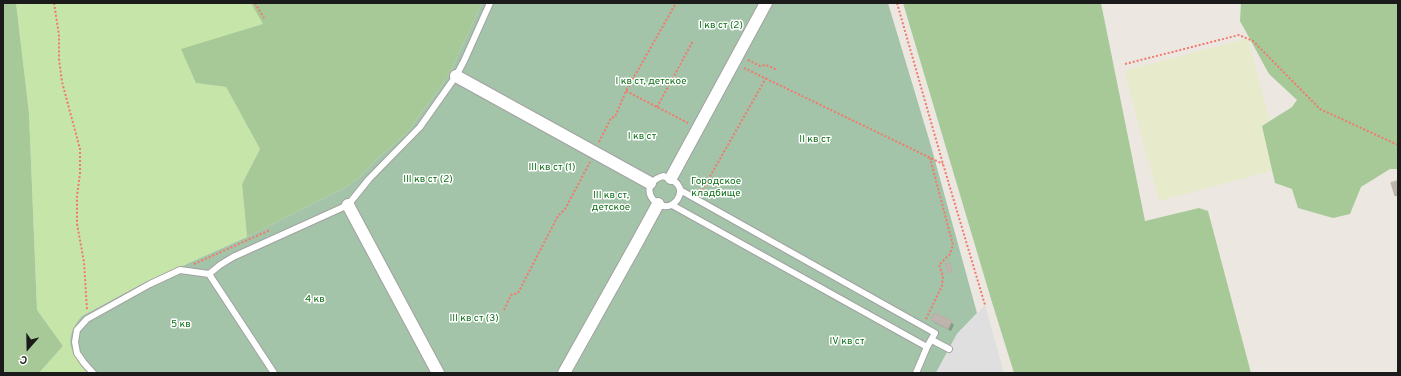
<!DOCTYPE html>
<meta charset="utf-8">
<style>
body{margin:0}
#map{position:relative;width:1401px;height:376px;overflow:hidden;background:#ece8e1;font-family:Overpass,sans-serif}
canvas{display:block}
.frame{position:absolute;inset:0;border:4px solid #1b1b1b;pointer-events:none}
.north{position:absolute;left:8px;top:328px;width:40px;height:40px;-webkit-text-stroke:3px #fff;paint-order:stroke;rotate:200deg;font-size:11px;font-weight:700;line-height:16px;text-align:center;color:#1b1b1b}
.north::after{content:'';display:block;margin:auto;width:14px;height:18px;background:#1b1b1b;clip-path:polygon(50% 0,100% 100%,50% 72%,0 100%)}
</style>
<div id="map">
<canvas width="1401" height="376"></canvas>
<div class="frame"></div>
<div class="north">С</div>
</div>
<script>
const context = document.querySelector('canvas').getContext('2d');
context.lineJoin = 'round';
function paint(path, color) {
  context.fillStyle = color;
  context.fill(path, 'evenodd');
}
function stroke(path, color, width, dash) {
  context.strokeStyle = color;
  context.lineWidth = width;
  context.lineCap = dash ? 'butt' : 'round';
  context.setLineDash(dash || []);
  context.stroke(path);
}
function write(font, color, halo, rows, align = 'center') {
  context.font = font + ' Overpass,sans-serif';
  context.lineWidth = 3;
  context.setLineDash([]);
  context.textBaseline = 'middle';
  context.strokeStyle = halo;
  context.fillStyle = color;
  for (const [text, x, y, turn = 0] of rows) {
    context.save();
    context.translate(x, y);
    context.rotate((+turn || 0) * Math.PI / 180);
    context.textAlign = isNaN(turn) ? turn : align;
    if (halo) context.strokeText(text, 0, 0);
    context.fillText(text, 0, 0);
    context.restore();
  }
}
paint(new Path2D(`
 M1248,38L1282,168L1159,201L1124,71Z`), '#e8eacc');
paint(new Path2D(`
 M16,3H251L264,24L196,83L226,87L260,149L242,184L247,237L140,285L82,316L89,373H39L63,346L37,310L29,113Z`), '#c6e5a8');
paint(new Path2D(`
 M3,3H16L29,113L37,310L63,346L39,373H3Z
 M251,3H482L449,75L407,133L376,160L361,176L346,187L247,237L242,184L260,149L226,87L196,83L181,49L263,24Z
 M903,3H1101L1145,221L1199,208L1208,211L1251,373H1014L991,299Z
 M1241,3H1398V169H1390L1361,187L1350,214L1333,218L1298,208L1292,189L1275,183L1262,126L1292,107L1297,100L1269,74L1240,21Z`), '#a6c997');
paint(new Path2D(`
 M482,3H888L931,146L977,313L957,334L936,373H89C70,352 62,340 82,316L140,285L247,237L346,187L361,176L376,160L407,133L449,75Z`), '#a3c4a8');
paint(new Path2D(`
 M985,305L1004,373H936L957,334Z`), '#dfdfdf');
paint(new Path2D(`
 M935,314L951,322L954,325L951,331L935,323L932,320Z`), '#0003');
const building = new Path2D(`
 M1398,181V195L1395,196L1391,183Z
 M950,263L952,272L948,273L945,264Z
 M935,313L952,321L948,329L931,320Z`);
paint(building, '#bcb4ad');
stroke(building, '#bdafa4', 1);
const lane = new Path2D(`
 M663,176C674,179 686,187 677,200C662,220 632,186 663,176Z
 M680,190L935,333L927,347L916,373
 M672,205L927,347
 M209,274L274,373
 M932,340L949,349
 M93,373L84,363L77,353L75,342L77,330L87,319L150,284L180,270L209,274L220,265L233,257L348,205L369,179L420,127L456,76L464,61L490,3`);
const street = new Path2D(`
 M456,76L650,183
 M671,178L766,3
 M348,205L438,373
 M564,373L634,248L658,204`);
stroke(lane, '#a2a2a2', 8);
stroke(street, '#a2a2a2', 14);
stroke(new Path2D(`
 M54,3L59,35V59L62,82L80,149V173L77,196V224L84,262L87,310
 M255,3L264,18
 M897,3L943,164L985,305
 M748,60L760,66L766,65L777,70
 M1125,64L1239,35L1253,41L1320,109L1398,145
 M744,68L943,164
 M626,91L688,123
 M657,107L693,41
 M599,142L611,118L615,117L626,91L676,3
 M700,194L766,78
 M194,264L270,230
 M504,310L511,295L518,293L558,216L565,209L590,162
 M926,319L942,286L943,276L939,265L950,254L953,245L930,158`), '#f2796c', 2, [2, 2]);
stroke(lane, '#fff', 6);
stroke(street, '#fff', 12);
write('10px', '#107118', '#fff', [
 ["I кв ст (2)",721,26],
 ["I кв ст, детское",651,82],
 ["I кв ст",642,137],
 ["II кв ст",815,140],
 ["III кв ст (1)",552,168],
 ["III кв ст (2)",428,180],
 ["Городское",716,182],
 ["кладбище",716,194],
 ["III кв ст,",611,196],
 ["детское",611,208],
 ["4 кв",315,300],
 ["III кв ст (3)",474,319],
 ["5 кв",181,325],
 ["IV кв ст",847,342]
]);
</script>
